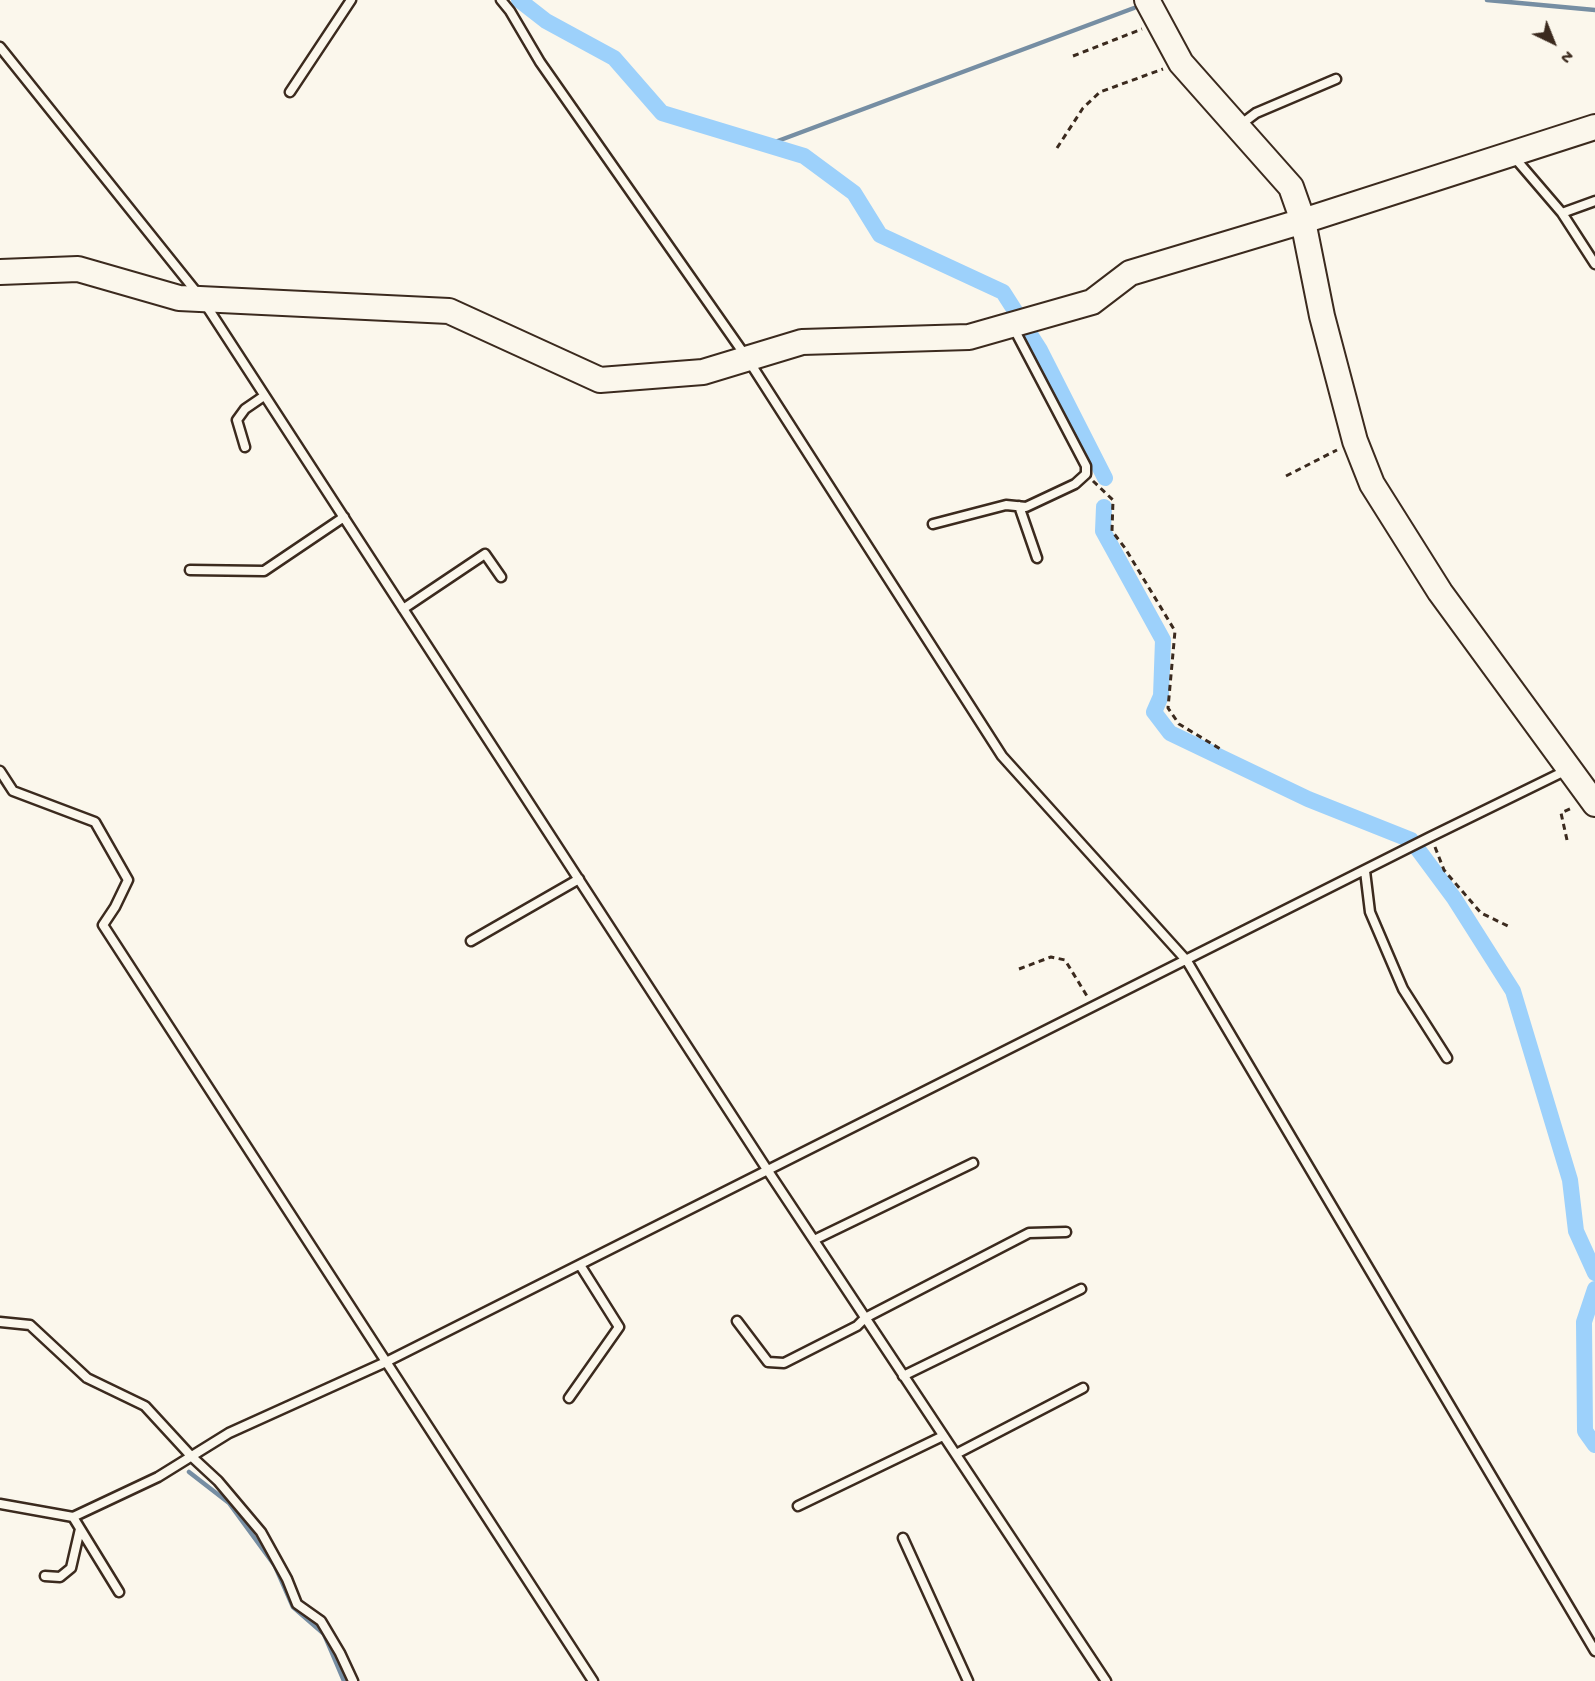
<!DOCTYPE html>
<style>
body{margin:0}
#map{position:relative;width:1595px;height:1681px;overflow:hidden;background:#fbf7ec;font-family:"Gochi Hand",sans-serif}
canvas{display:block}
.north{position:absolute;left:1523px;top:12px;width:60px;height:60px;-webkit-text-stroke:4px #fbf7ec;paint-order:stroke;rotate:137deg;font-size:16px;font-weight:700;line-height:24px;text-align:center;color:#3b2a1e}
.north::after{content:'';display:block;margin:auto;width:21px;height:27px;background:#3b2a1e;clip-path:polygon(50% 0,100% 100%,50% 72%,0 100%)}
</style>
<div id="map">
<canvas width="1595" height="1681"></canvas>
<div class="north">N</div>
</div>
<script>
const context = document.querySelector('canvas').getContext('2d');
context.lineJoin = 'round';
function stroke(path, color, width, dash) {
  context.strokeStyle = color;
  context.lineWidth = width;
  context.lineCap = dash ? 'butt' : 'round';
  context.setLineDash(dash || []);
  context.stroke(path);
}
stroke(new Path2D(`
 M1487,0L1595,10
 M767,145L1134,8
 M189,1472L229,1503L275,1566L293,1607L324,1634L344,1681`), '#768ea3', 4.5);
stroke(new Path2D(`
 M519,0L546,21L614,58L662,113L804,156L854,193L880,235L1003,292L1040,350L1105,478
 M1104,507L1103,531L1163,640L1161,696L1154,712L1170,733L1308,799L1411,840L1454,898L1513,991L1570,1180L1576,1231L1595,1273
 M1595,1289L1584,1322L1585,1431L1595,1445`), '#9dd1fb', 16);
const lane = new Path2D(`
 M501,0L510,11L540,62L747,358L1002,756L1187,961L1595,1651
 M0,47L202,299L768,1171L1106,1681
 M290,92L351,0
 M1240,125L1256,113L1336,79
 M1514,157L1562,213L1595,264
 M1562,213L1595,201
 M245,447L237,420L245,409L264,396
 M1019,506L1037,558
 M933,524L1006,505L1026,507L1075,484L1086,474V466L1012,325
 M190,570L264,571L344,517
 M403,609L485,554L501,577
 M0,771L13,791L95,822L128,880L115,907L103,925L593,1681
 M1365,871L1370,912L1403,989L1447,1058
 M471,941L579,879
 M814,1240L973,1163
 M737,1321L768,1362L784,1363L857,1326L865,1318L1029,1233L1066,1232
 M0,1322L30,1325L87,1378L145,1406L191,1456L218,1481L261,1532L287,1579L297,1604L321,1621L340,1653L353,1681
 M903,1376L1081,1289
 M569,1398L619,1327L580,1265
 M956,1454L1083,1388
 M0,1504L73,1517L158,1477L229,1433L386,1362L1430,837L1569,769
 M798,1506L943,1436
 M73,1517L119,1592
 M903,1538L968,1681
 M45,1576L60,1577L71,1568L80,1529`);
const secondary = new Path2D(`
 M1147,0L1181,63L1291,187L1303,221L1322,316L1355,441L1372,484L1440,592L1595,804
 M0,272L78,269L179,298L449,311L600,380L703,372L802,342L969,337L1092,302L1130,273L1303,221L1595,127`);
stroke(lane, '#3b2a1e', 13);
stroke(secondary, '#3b2a1e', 28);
stroke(new Path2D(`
 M1073,56L1142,29
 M1057,148L1083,108L1100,92L1163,69
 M1286,476L1337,450
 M1093,481L1113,500L1112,531L1125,548L1175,631L1168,708L1179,724L1222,750
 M1567,840L1561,813L1574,807
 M1435,847L1444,870L1481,913L1508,926
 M1019,969L1051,957L1065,960L1087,996`), '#3b2a1e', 3, [6, 4.5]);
stroke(lane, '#fbf7ec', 8);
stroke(secondary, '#fbf7ec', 24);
</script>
